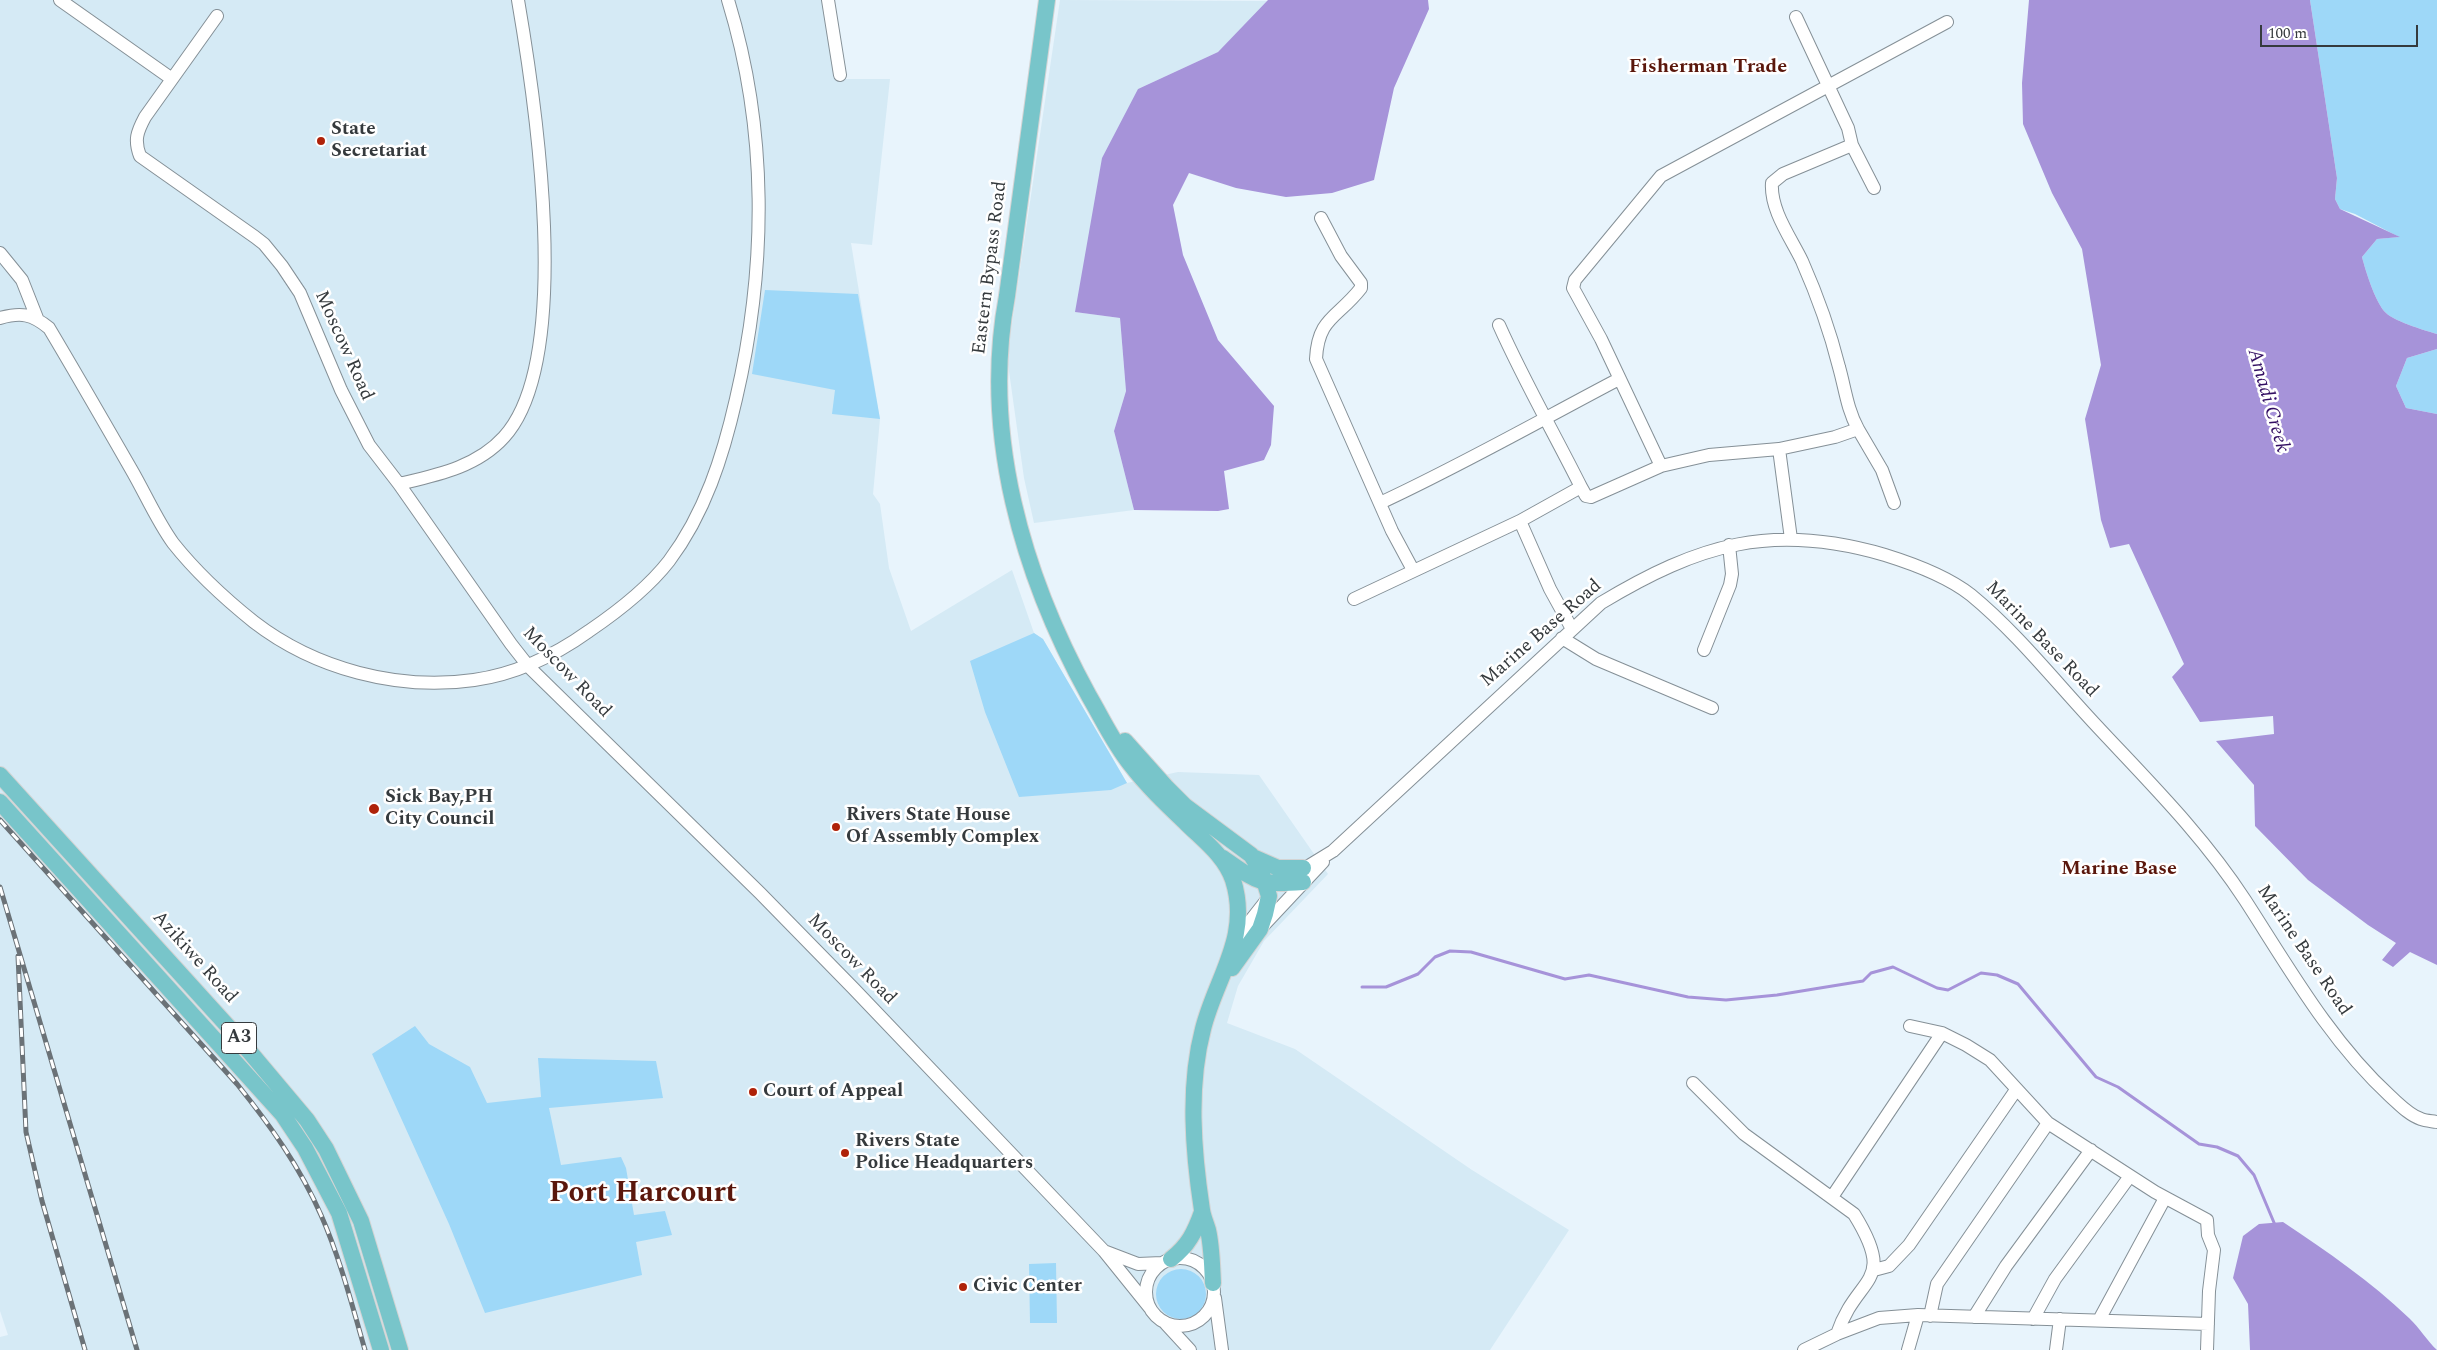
<!DOCTYPE html>
<style>
body{margin:0}
#map{position:relative;width:2437px;height:1350px;overflow:hidden;background:#e8f4fc;font-family:Spectral,serif}
canvas{display:block}
.scale{position:absolute;left:2260px;top:25px;width:158px;height:22px;box-sizing:border-box;border:2px solid #353a3d;border-top:0;padding-left:6px;font-size:15px;line-height:18px;white-space:nowrap;color:#353a3d;-webkit-text-stroke:4px #fff;paint-order:stroke}
</style>
<div id="map">
<canvas width="2437" height="1350"></canvas>
<div class="scale">100 m</div>
</div>
<script>
const context = document.querySelector('canvas').getContext('2d');
context.lineJoin = 'round';
function paint(path, color) {
  context.fillStyle = color;
  context.fill(path, 'evenodd');
}
function stroke(path, color, width, dash) {
  context.strokeStyle = color;
  context.lineWidth = width;
  context.lineCap = dash ? 'butt' : 'round';
  context.setLineDash(dash || []);
  context.stroke(path);
}
function write(font, color, halo, rows, align = 'center') {
  context.font = font + ' Spectral,serif';
  context.lineWidth = 5;
  context.setLineDash([]);
  context.textBaseline = 'middle';
  context.strokeStyle = halo;
  context.fillStyle = color;
  for (const [text, x, y, turn = 0] of rows) {
    context.save();
    context.translate(x, y);
    context.rotate((+turn || 0) * Math.PI / 180);
    context.textAlign = isNaN(turn) ? turn : align;
    if (halo) context.strokeText(text, 0, 0);
    context.fillText(text, 0, 0);
    context.restore();
  }
}
paint(new Path2D(`
 M0,0H825L837,79H890L872,245L851,243L880,419L873,494L880,504L889,568L911,631L1012,570L1034,633L1043,639L1127,783L1178,772L1259,775L1328,874L1264,941L1238,986L1227,1023L1295,1049L1472,1170L1569,1230L1490,1350H0V1337L8,1335L0,1311Z
 M1060,0L1269,1L1218,52L1138,89L1076,312L1120,318L1126,391L1114,431L1134,510L1034,523L1024,478L1007,357Z`), '#d5eaf5');
paint(new Path2D(`
 M2310,0H2437V334C2424,330 2392,321 2384,311C2374,298 2366,272 2362,257L2377,239L2399,237L2355,214L2340,209L2335,199L2337,178Z
 M765,290L858,294L880,419L832,414L835,390L752,374Z
 M2437,349V414L2406,408L2396,386L2407,358Z
 M1034,633L1043,639L1127,783L1111,790L1019,797L985,712L970,661Z
 M415,1026L429,1044L470,1067L487,1103L541,1097L538,1058L656,1061L663,1098L549,1108L561,1165L621,1157L626,1168L634,1215L665,1211L672,1235L636,1242L642,1275L485,1313L449,1224L372,1054Z
 M1056,1263L1057,1323H1030L1029,1264Z
 M1156 1294a25 25 0 1 1 50 0a25 25 0 1 1-50 0Z`), '#9ed8f8');
paint(new Path2D(`
 M1268,0H1428L1429,9L1394,88L1374,180L1332,193L1286,197L1236,188L1189,173L1173,205L1183,255L1218,340L1274,406L1271,445L1264,460L1224,471L1229,509L1218,511L1134,510L1114,431L1126,391L1120,318L1075,312L1102,158L1138,89L1218,52Z
 M2029,0H2310L2337,178L2335,199L2340,209L2400,237L2377,239L2362,257C2366,272 2374,298 2384,311C2392,321 2424,330 2437,334V349L2407,358L2396,386L2406,408L2437,414V965L2410,952L2393,967L2382,960L2396,943L2368,925L2308,880L2255,826L2254,785L2216,741L2274,734L2273,716L2200,722L2172,677L2184,664L2129,544L2110,548L2101,520L2085,419L2101,365L2082,249L2052,193L2023,124L2022,83Z
 M2283,1222C2328,1252 2370,1281 2409,1318C2420,1328 2427,1341 2437,1350H2250L2248,1304L2233,1278L2243,1236L2259,1224Z`), '#a693d9');
stroke(new Path2D(`
 M1362,987H1386L1418,974L1435,957L1450,951L1471,952L1565,979L1589,975L1688,997L1726,1000L1777,995L1863,981L1871,973L1893,967L1937,988L1948,990L1981,973L1997,975L2018,984L2096,1077L2118,1087L2199,1144L2217,1147L2238,1156L2254,1175L2275,1225`), '#a693d9', 3);
const minor = new Path2D(`
 M60,0L172,79
 M828,0L840,75
 M217,16L145,117C137,132 134,140 140,156L255,237L264,244L282,266L300,293L341,390L369,445L399,484L511,644L529,667L760,893L854,989L1104,1251L1150,1308
 M1796,17L1848,128L1852,145L1874,188
 M1321,218L1341,256L1361,283V288C1338,318 1318,317 1316,359L1392,531L1413,570
 M0,253L22,280L37,318
 M0,318C21,312 32,314 49,328C77,375 104,422 131,469C145,493 157,521 173,543C196,572 224,598 254,622C315,669 398,691 474,680C517,674 554,656 589,631C617,612 648,588 669,561C705,513 723,456 736,399C767,267 768,130 728,0
 M1499,325C1524,381 1554,433 1581,487L1520,521L1550,589L1572,629
 M1858,429L1882,470L1894,503
 M1661,466L1709,455L1779,449
 M399,484C437,475 477,467 504,437C575,359 535,99 518,0
 M1581,487L1586,496L1591,497L1661,466L1601,339L1573,288L1575,280L1661,176L1947,22
 M1380,503C1462,465 1539,421 1619,379
 M1791,539L1779,449L1835,437L1858,429C1847,409 1845,388 1839,367C1830,331 1817,295 1802,261C1791,238 1770,210 1772,183L1783,174L1852,145
 M1354,599L1520,521
 M1562,638L1596,659L1712,708
 M1704,650L1730,585L1732,574L1729,545
 M1297,873L1333,851L1601,603C1699,544 1772,522 1885,555C1914,564 1947,576 1971,595C2016,632 2054,680 2094,723C2147,780 2202,834 2245,900C2289,968 2330,1041 2390,1096C2399,1104 2409,1115 2421,1119C2426,1121 2432,1121 2437,1122
 M1263,926L1323,862
 M1237,942L1247,925L1269,897
 M1910,1026L1942,1033L1966,1045L1990,1060L2048,1123L2155,1192L2207,1220L2208,1235L2214,1250L2209,1291L2207,1350
 M1693,1083L1744,1134L1854,1214C1898,1285 1857,1274 1837,1334
 M1832,1197L1942,1033
 M1104,1251L1138,1264L1162,1263
 M1146 1292a34 34 0 1 1 68 0a34 34 0 1 1-68 0Z
 M1874,1270L1889,1266L1909,1245L2016,1090
 M1215,1298L1222,1350
 M1930,1316L1937,1284L2048,1123
 M1974,1317L2006,1266L2091,1150
 M2033,1319L2055,1279L2130,1176
 M2099,1320L2165,1198
 M1166,1324L1190,1350
 M1804,1350L1837,1334L1879,1318L1918,1315L2208,1324
 M1908,1350L1918,1315
 M2056,1350L2060,1319`);
const major = new Path2D(`
 M1047,0L1007,296C981,434 1023,576 1089,696C1103,720 1114,744 1131,765C1147,786 1166,804 1186,823C1203,840 1225,856 1233,880C1251,937 1216,977 1203,1029C1188,1086 1193,1151 1202,1210C1203,1217 1206,1223 1208,1230C1212,1247 1212,1266 1213,1283
 M1125,741L1167,788L1185,806L1251,855L1261,871L1269,896L1265,914L1260,929L1232,968
 M0,775L233,1032L307,1120L326,1149L361,1221L400,1350
 M0,802L283,1115L305,1148L339,1213L381,1350
 M1253,857L1278,868H1303
 M1223,858C1259,883 1259,885 1303,882
 M1171,1259C1188,1246 1195,1232 1202,1212`);
stroke(minor, '#859097', 14);
stroke(major, '#d3d4d4', 18);
stroke(minor, '#fff', 12);
stroke(major, '#78c5ca', 16);
const rail = new Path2D(`
 M0,820L237,1084C270,1125 300,1167 321,1215C340,1258 352,1305 365,1350
 M0,887L137,1350
 M18,956L26,1132L42,1201L85,1350`);
stroke(rail, '#6b7277', 5);
stroke(rail, '#fff', 3, [9]);
for (const [x, y, r, color] of [
 [321,141,5,"#af2209"],
 [374,809,6,"#af2209"],
 [836,827,5,"#af2209"],
 [753,1092,5,"#af2209"],
 [845,1153,5,"#af2209"],
 [963,1287,5,"#af2209"]
]) {
  const dot = new Path2D();
  dot.arc(x, y, r, 0, 2 * Math.PI);
  context.fillStyle = color;
  context.fill(dot);
  stroke(dot, '#fff', 2);
}
for (const [x, y, w] of [
 [239,1038,35]
]) {
  const box = new Path2D();
  box.roundRect(x - w / 2, y - 15.5, w, 31, 4);
  context.fillStyle = '#fff';
  context.fill(box);
  stroke(box, '#353a3d', 1);
}
write('bold 18px', '#353a3d', null, [
 ["A3",239,1038]
]);
write('bold 19px', '#353a3d', '#fff', [
 ["State",331,130],
 ["Secretariat",331,152],
 ["Sick Bay,PH",385,798],
 ["City Council",385,820],
 ["Rivers State House",846,816],
 ["Of Assembly Complex",846,838],
 ["Court of Appeal",763,1092],
 ["Rivers State",855,1142],
 ["Police Headquarters",855,1164],
 ["Civic Center",973,1287]
], 'left');
write('19px', '#353a3d', '#fff', [
 ["Eastern Bypass Road",991,268,-83],
 ["Moscow Road",343,346,66],
 ["Marine Base Road",1542,634,-41],
 ["Marine Base Road",2041,640,46],
 ["Moscow Road",566,673,46],
 ["Marine Base Road",2303,951,56],
 ["Azikiwe Road",194,958,48],
 ["Moscow Road",851,960,46]
]);
write('bold 20px', '#5a170c', '#fff', [
 ["Fisherman Trade",1708,68],
 ["Marine Base",2119,870]
]);
write('italic 20px', '#330f63', '#fff', [
 ["Amadi Creek",2267,401,74]
]);
write('bold 29px', '#5a170c', '#fff', [
 ["Port Harcourt",643,1195]
]);
</script>
